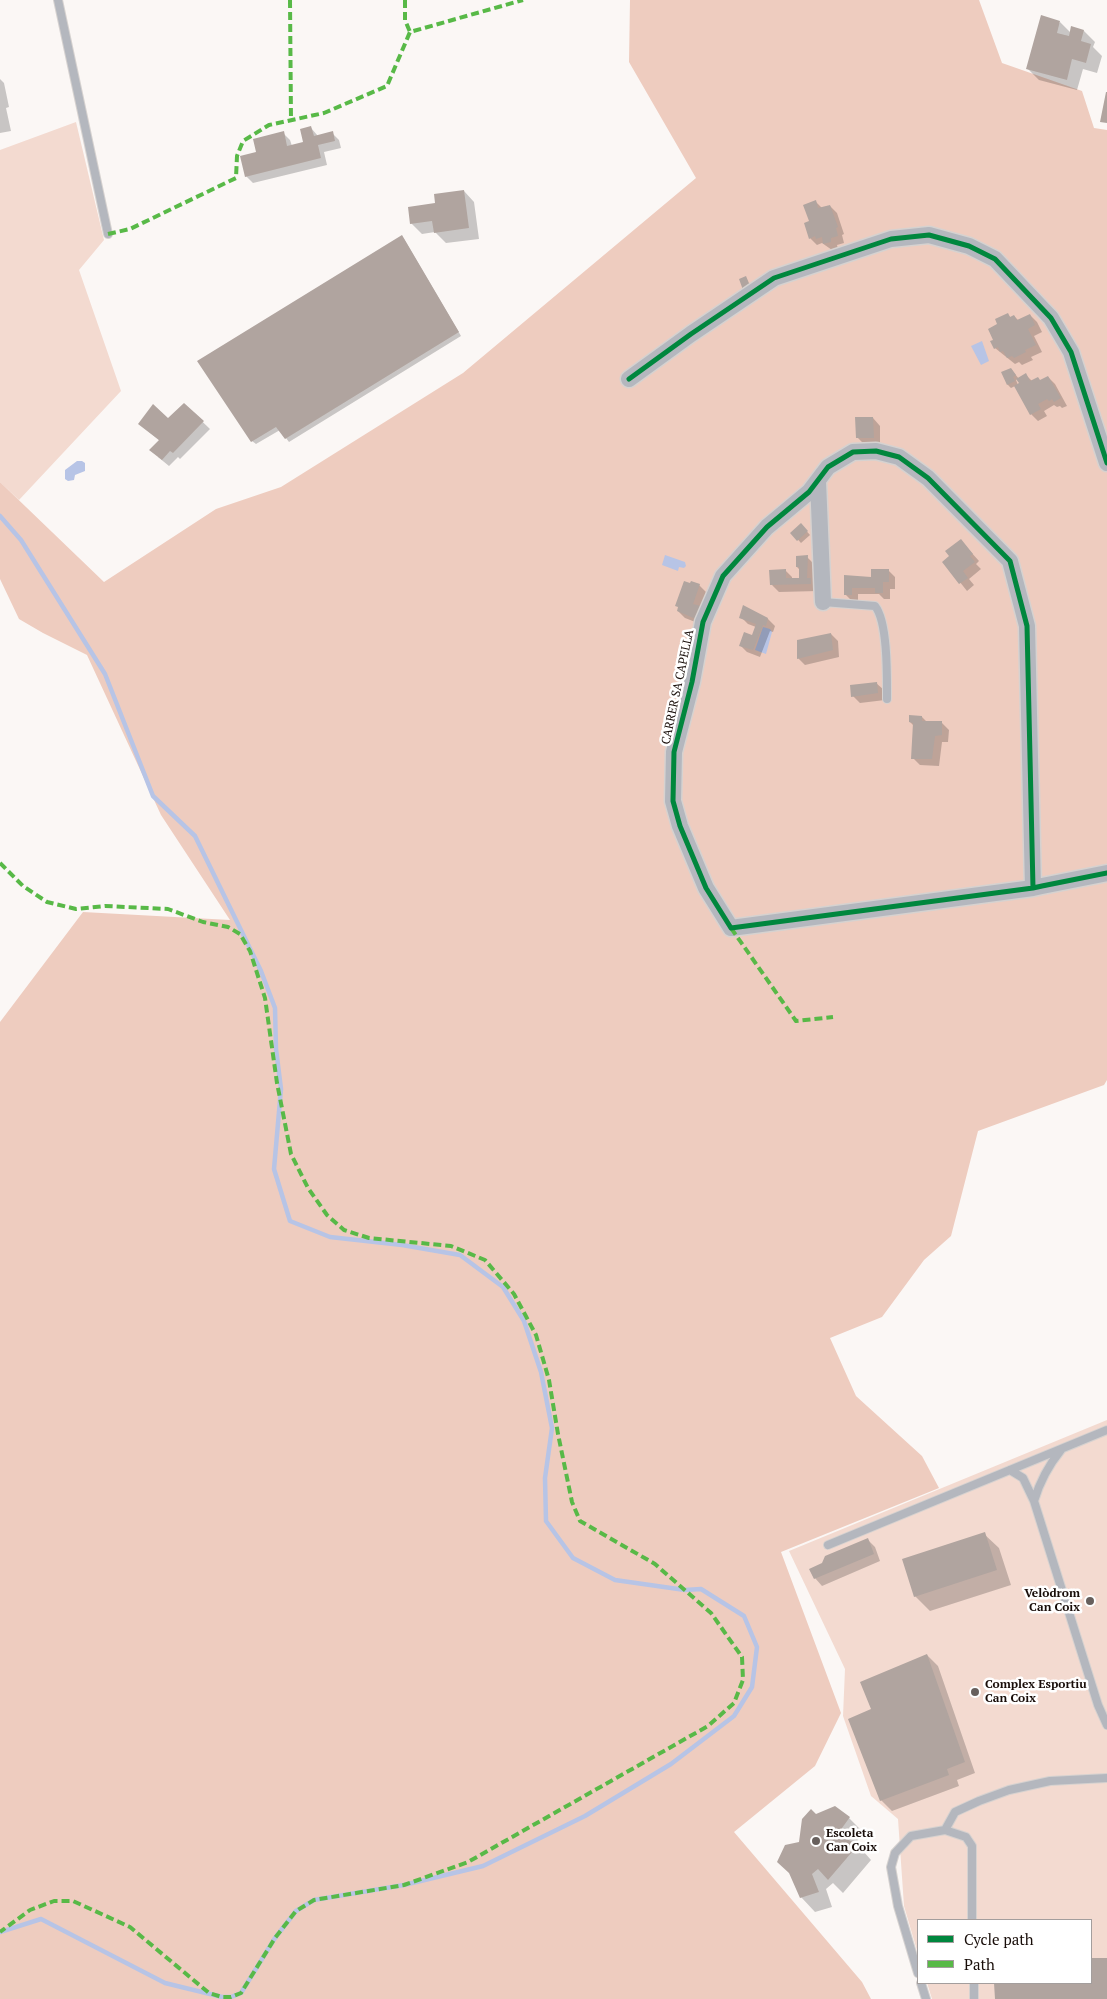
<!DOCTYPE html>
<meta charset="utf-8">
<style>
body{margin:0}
#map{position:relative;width:1107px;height:1999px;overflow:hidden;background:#fbf7f5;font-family:"PT Serif",serif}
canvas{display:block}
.legend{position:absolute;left:917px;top:1919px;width:175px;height:65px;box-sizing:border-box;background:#fff;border:1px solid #a39e9d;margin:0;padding:6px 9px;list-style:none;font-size:15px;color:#180d09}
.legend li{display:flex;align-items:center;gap:10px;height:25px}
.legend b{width:25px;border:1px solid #a39e9d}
</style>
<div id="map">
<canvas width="1107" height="1999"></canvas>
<ul class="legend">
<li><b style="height:6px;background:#00873e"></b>Cycle path</li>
<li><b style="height:6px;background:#58b947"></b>Path</li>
</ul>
</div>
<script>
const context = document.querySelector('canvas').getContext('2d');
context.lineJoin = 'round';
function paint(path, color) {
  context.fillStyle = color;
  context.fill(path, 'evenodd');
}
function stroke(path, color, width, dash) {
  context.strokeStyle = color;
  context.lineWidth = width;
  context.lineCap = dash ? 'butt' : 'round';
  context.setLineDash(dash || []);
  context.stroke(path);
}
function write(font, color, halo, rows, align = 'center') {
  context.font = font + ' "PT Serif",serif';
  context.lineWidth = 5;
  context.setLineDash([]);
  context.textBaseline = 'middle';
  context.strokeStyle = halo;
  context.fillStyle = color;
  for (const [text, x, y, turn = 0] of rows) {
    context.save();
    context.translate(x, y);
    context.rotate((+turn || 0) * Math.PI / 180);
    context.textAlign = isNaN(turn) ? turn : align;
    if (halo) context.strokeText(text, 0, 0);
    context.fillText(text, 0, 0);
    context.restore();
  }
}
paint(new Path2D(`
 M76,122L104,240L79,270L121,391L19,500L0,482V150Z
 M1107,1420V1999H932L927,1983H1091V1920H918V1954L904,1906L898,1819L871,1796L843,1716L845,1669L789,1551Z`), '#f3dad0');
paint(new Path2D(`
 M630,0H979L1002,63L1082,91L1094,128L1107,130V1080L1104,1085L978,1131L951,1236L924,1260L882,1317L830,1338L856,1396L922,1456L939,1488L781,1552L841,1713L815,1766L734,1832L862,1982L871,1999H0V1022L83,912L230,920L161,815L87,655L43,633L19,619L0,579V482L104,582L216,509L281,487L463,373L696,178L629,62Z`), '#eeccbf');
paint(new Path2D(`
 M982,341L989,361L981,365L971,346Z
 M77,461H82L85,463V471L75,475L74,480L68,481L65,479V470Z
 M665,555L685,562L686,566L684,568L679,567L678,571L662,565Z
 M763,627L770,629L772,632L766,654L755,650Z`), '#b7c4e6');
paint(new Path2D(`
 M1060,22L1071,33L1072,28L1084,31L1095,42L1093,47L1102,56L1097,73L1083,69L1077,90L1039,80L1028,69Z
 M0,79L4,83L9,107L6,108L11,131L0,133Z
 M311,128L318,136L332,133L339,140L341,148L324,152L327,165L253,183L246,176L257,153L283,133L290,140L292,146L305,143Z
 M464,191L474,202L479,239L446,243L435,232L422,234L411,223L436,204Z
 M815,201L822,208L830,206L837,213L844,234L842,235L844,243L837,245L838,249L832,250L822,243L817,245L810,238V222Z
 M404,239L461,336L289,442L280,430L256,444L252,441Z
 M1007,314L1011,318L1014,316L1019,321L1030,315L1037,322L1042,332L1034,336L1042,352L1031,357L1033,360L1022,365L1019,362L1015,364L995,348L999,325Z
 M1011,369L1019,379L1026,375L1032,381H1041L1048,377L1055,384L1067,406L1062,408L1060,406L1057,407L1054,405L1044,411L1047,416L1038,421L1031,414L1015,386L1011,388L1008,385L1003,373ZM1017,379L1020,384L1018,385L1016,380Z
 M184,404L210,429L180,459L178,457L169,466L158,457L160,441L139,424L168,420Z
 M873,418L880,426V444H864L857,437Z
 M801,525L810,535L801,543L792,533Z
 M961,541L979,561L976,564L981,569L969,579L974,585L967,591L944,562L951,556Z
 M807,557L814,564V582L818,586V591L779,592L772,585L785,570L792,577V580H800V570L797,567Z
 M888,570L895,577V589H890V599H884L879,594H858V601H852L845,594V576L873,579Z
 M699,585L706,592L701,608L703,625L685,618L678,611Z
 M741,617L768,619L775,626L773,632L770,631L760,657L747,652L740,645L753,636L756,627L748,624Z
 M831,634L838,641L839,657L805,665L798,658Z
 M876,683L884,690L885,700L860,703L853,696Z
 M922,717L927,722L942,723L949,730L948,742H942L939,766L920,765L913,758L914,726L910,722Z
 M984,1534L999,1548L1011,1585L930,1611L915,1596Z
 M868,1540L875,1547L880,1561L822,1586L815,1578Z
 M927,1655L938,1666L975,1773L957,1780L959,1786L892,1811L881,1800L873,1709Z
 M849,1818L863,1832L856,1843L871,1860L843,1893L833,1883L826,1889L832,1907L815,1912L801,1897L800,1843Z
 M1107,1959V1999H996V1983H1091V1960Z`), '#0003');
stroke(new Path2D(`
 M0,516L21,540L105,674L153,796L195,836L261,971L275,1008L276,1049L281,1089L274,1169L290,1221L330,1237L402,1245L460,1255L503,1287L524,1321L541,1372L552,1428L545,1478L546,1521L573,1558L615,1580L685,1590L701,1589L744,1616L757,1647L752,1687L734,1716L671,1764L585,1816L483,1866L404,1885L314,1900L296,1911L275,1938L241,1993L231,1997H222L165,1983L41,1919L0,1932`), '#b7c4e6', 4.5);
paint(new Path2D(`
 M1041,15L1060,21L1057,33L1069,36L1071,26L1084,30L1081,41L1091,44L1086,63L1072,59L1067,80L1026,69Z
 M1106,92H1107V123L1100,122Z
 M311,126L314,136L333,131L335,141L318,145L321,158L245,177L240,156L256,152L253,139L284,131L287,146L303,142L300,129Z
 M464,190L469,228L434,233L432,221L410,224L408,207L435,203L434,194Z
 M816,200L818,208L830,205L838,227L836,228L838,236L831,238V242L823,244L822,237L816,239L815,236L809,239L804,223L809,221L803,205Z
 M402,235L459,332L285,439L276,427L251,442L197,361Z
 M746,276L751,288L743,290L739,279Z
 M1008,313L1010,317L1014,315L1017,320L1030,314L1035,325L1028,329L1036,345L1025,350L1026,352L1014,358L1012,356L1007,358L1003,351L1000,352L998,347L994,349L990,341L993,340L988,329L997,324L995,319Z
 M1011,368L1016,375L1013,377L1015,381L1007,385L1001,372Z
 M1026,373L1030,381L1038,377L1040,380L1048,376L1061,398L1054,402L1052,399L1049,401L1047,399L1038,404L1041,409L1030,415L1014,386L1019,383L1016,379Z
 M184,403L204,421L173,453L170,451L162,460L149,450L159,440L138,424L153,404L168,418Z
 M855,417H873L874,438H856Z
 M801,523L808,531L797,541L790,533Z
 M961,539L973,554L970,556L975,562L963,571L968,578L959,584L942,562L949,556L945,551Z
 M808,555L807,578H811V584L770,585L769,570L786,569V578H799V567H796V556Z
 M871,569H889V582H883V593H875V588H852V595H844V575L871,577Z
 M684,581L690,583L691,581L700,584L693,604L701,606L696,619L677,611L678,607L675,606Z
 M743,605L768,618L766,626L763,625L753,650L739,646L744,632L752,635L756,624L739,618Z
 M831,633L833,650L797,659V640Z
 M877,682L878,693L851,697L850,685Z
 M909,715L922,716V721H942V735L935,736L932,759H911L913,723L909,722Z
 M985,1532L997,1570L914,1597L902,1559Z
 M868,1538L874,1554L814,1579L809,1569L822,1563L825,1556Z
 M927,1654L965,1762L947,1769L949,1775L880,1801L848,1719L871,1709L860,1682Z
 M835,1806L850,1817L842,1828L845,1838L858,1845L828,1880L818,1869L812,1874L819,1892L800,1898L789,1873L777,1862L785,1845L799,1842L802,1819L811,1809L816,1814Z
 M1091,1958H1107V1999H995L994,1983H1091Z`), '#b0a49f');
const service = new Path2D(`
 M58,0L108,234
 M823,602L875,606C888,622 887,677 887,699
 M1061,1450C1048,1466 1040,1481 1034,1501L1098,1705L1107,1725
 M1010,1470L1023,1478L1034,1501
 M828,1545L1107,1430
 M972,1920V1846L966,1837L945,1830L955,1812L979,1801L1009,1790L1050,1781L1107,1778
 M918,1973L898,1906L891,1867L895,1853L911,1836L945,1830
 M921,1983L926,1999
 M974,1983V1999`);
const minor = new Path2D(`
 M629,379L691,334L774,278L891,239L929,235L969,246L995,259L1051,318L1071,352L1107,463
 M818,481L823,602
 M1033,888L1027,626L1010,561L928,478L899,457L876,451L853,452L828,467L809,492L767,527L723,576L703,622L692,682L674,752L673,801L680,826L706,888L731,928L1033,888L1042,886L1107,873`);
stroke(service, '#d6d2d0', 10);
stroke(minor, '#d6d2d0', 19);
stroke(service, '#b4b7be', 8);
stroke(minor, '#b4b7be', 16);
stroke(new Path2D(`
 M290,0L291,120
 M405,0V20L410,32
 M108,234L130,229L236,178L237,156L243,141L269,125L324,113L387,86L410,32L523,0
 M0,863L23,886L47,902L76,909L105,906L168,909L203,922L228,927L240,934L250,951L265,998L277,1083L291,1154L308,1188L327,1215L344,1230L369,1238L451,1246L485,1260L514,1294L536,1335L549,1380L558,1434L572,1502L580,1521L655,1564L711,1613L742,1657L743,1680L734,1703L708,1726L468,1862L404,1885L314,1900L296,1911L275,1938L241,1993L231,1997H222L209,1993L130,1927L73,1901H54L30,1910L0,1932
 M731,928L796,1021L833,1017`), '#58b947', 4, [8, 4]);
stroke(new Path2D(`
 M629,379L691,334L774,278L891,239L929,235L969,246L995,259L1051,318L1071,352L1107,463
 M1033,888L1027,626L1010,561L928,478L899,457L876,451L853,452L828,467L809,492L767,527L723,576L703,622L692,682L674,752L673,801L680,826L706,888L731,928L1033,888L1042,886L1107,873`), '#00873e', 5);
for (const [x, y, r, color] of [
 [1090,1601,5,"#675f5c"],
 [975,1692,5,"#675f5c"],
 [816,1841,5,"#675f5c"]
]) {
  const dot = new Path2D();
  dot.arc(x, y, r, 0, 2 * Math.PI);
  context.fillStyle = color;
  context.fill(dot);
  stroke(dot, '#fff', 2);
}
write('12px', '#180d09', '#fff', [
 ["CARRER SA CAPELLA",678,687,-78]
]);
write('bold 12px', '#180d09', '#fff', [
 ["Velòdrom",1080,1594,"right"],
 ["Can Coix",1080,1608,"right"],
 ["Complex Esportiu",985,1685],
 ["Can Coix",985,1699],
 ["Escoleta",826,1834],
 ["Can Coix",826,1848]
], 'left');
</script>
